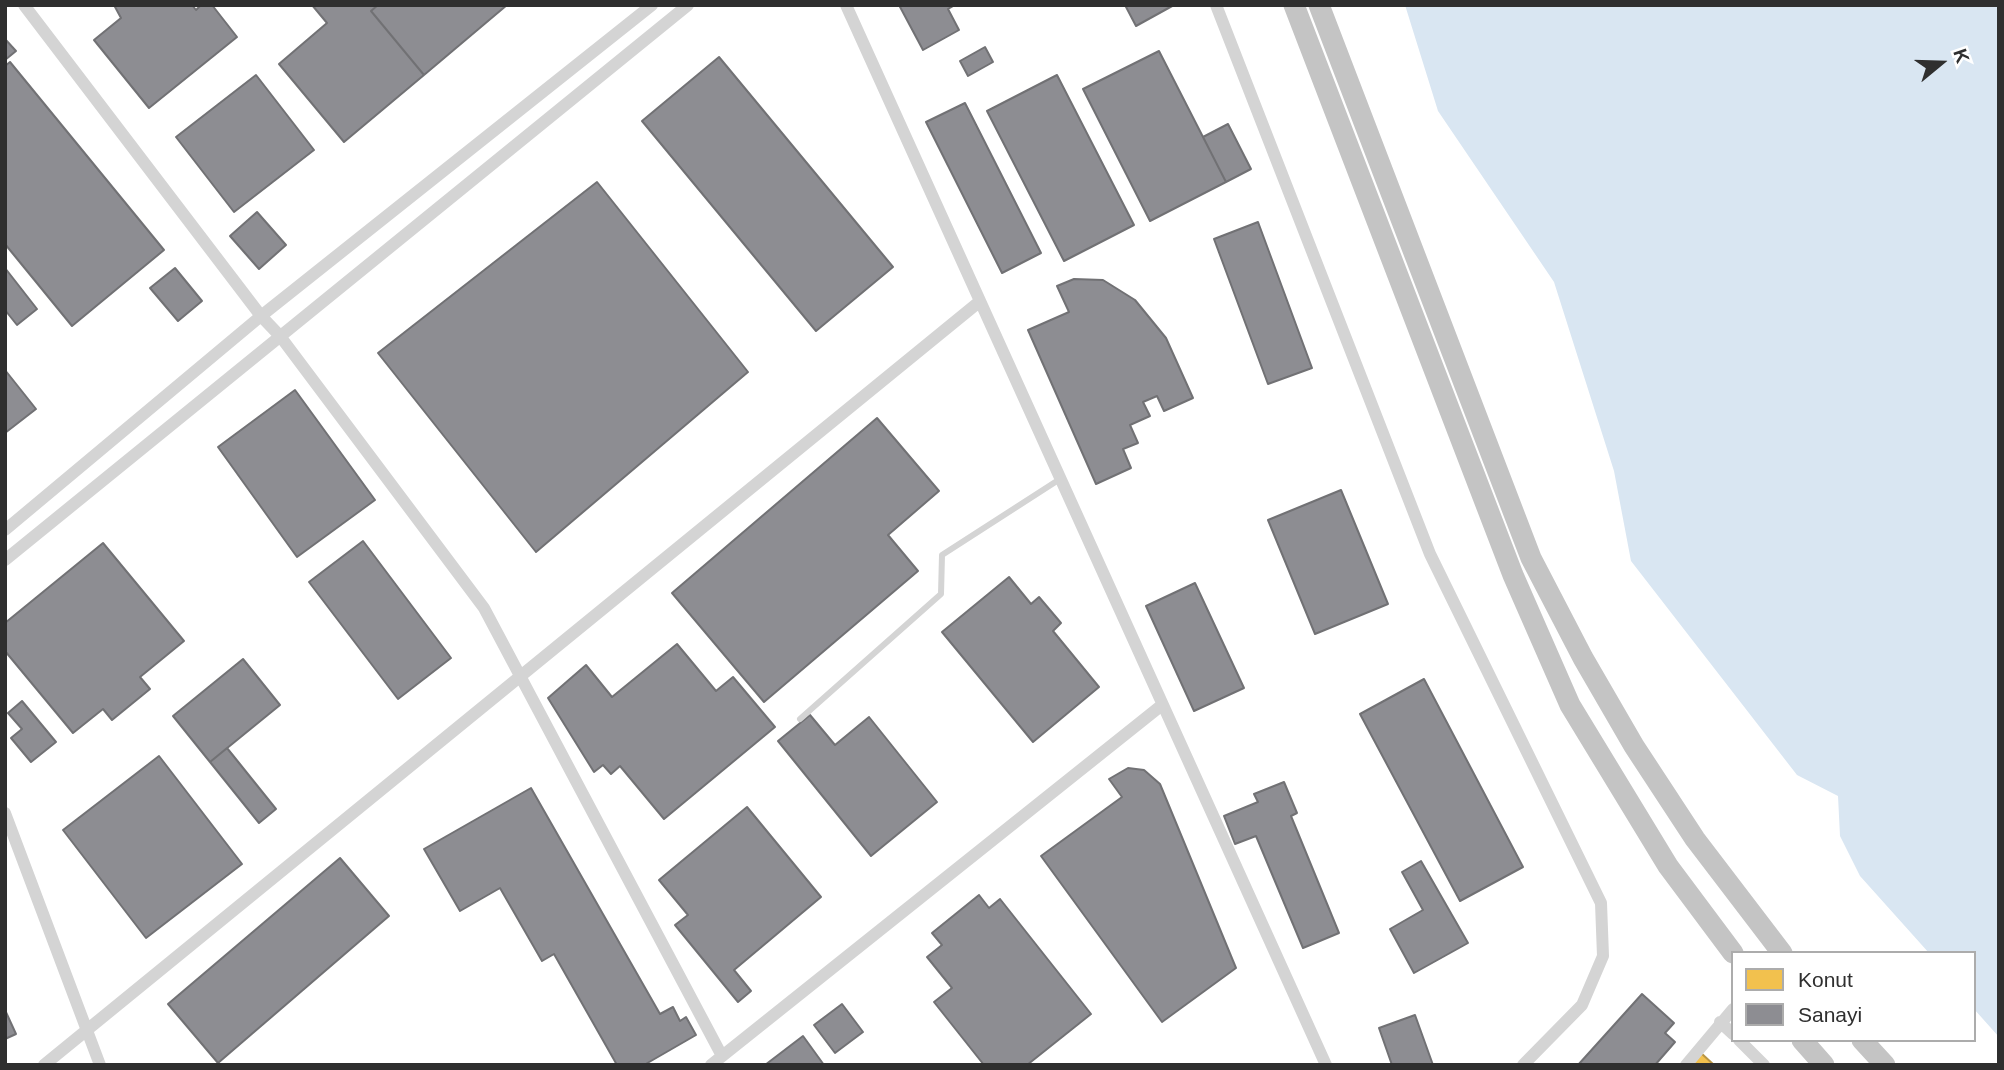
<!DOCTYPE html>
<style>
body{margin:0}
#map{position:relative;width:2004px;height:1070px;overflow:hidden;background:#fff;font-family:Helvetica,sans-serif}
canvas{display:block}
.frame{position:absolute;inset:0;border:7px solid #2f2f2f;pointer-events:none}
.legend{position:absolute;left:1731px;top:951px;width:245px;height:91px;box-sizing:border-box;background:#fff;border:2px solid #acacac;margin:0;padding:9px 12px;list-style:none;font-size:21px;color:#2f2f2f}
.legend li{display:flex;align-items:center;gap:14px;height:35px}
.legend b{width:35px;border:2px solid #acacac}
.north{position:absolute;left:1906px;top:28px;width:70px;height:70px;-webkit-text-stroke:5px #fff;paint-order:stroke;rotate:71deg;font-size:19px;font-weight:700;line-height:28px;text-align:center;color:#2f2f2f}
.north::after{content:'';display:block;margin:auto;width:24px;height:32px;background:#2f2f2f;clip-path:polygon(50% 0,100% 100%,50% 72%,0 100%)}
</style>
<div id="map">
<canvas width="2004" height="1070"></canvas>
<div class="frame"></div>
<ul class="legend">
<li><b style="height:19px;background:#f2c14e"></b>Konut</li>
<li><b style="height:19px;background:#8d8d92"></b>Sanayi</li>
</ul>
<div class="north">K</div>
</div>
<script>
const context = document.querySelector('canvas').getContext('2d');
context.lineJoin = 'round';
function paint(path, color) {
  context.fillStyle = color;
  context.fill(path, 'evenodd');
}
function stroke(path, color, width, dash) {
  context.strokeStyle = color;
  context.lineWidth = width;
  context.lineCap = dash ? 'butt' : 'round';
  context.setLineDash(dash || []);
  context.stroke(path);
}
paint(new Path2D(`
 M1405,5H1999V1037L1974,1009V953H1929L1860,876L1840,836L1838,796L1797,775L1631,561L1614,471L1554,282L1438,111Z`), '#d9e6f2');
const homes = new Path2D(`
 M1701,1053L1714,1065H1691Z`);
paint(homes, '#f2c14e');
stroke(homes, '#b89545', 2);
const industry = new Path2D(`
 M114,5H192L196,10L201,5H212L237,37L149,108L94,40L121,18Z
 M312,5H378L371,11L424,75L344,142L279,64L327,23Z
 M378,5H507L424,75L371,11Z
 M899,5H955L948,9L959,30L923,50Z
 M1125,5H1174L1136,26Z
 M5,39L16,51L5,60Z
 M985,47L993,62L968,76L960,61Z
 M1159,51L1226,182L1150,221L1083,89Z
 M719,57L893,267L816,331L642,121Z
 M10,62L164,250L72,326L5,244V66Z
 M256,75L314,150L234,212L176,137Z
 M1057,75L1134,225L1064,261L987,111Z
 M965,103L1041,253L1002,273L926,122Z
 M1228,124L1251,169L1226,182L1203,137Z
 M597,182L748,372L536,552L378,353Z
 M257,212L286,245L259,269L230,236Z
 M1258,222L1312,368L1268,384L1214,239Z
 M5,268L37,309L17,325L5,310Z
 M175,268L202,301L178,321L150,288Z
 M1074,279L1103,280L1135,300L1166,338L1193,398L1164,411L1157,396L1143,402L1150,416L1130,425L1138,443L1123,449L1131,468L1096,484L1028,330L1069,312L1057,286Z
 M5,370L36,409L5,433Z
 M295,390L375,500L297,557L218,447Z
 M877,418L939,491L888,535L918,571L764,702L672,593Z
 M1341,490L1388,604L1315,634L1268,520Z
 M363,541L451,658L398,699L309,582Z
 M103,543L184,641L140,677L150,689L112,720L103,709L73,733L5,651V623Z
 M1009,577L1031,604L1039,597L1061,623L1053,631L1099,687L1033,742L942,632Z
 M1195,583L1244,688L1194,711L1146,606Z
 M677,644L716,691L733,677L775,727L664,819L620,766L611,774L603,765L594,772L548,698L586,665L612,697Z
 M243,659L280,705L210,762L173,716Z
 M1424,679L1523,867L1460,901L1360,714Z
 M22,701L56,742L31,762L11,738L22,729L8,713Z
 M810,715L835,745L869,717L937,802L871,856L778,741Z
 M227,748L276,809L259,823L210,762Z
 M159,756L242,864L146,938L63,830Z
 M1128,768L1144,770L1160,784L1236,968L1162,1022L1041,856L1122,797L1109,779Z
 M1284,782L1297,813L1291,816L1339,933L1303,948L1256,836L1235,844L1224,816L1258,802L1254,794Z
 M531,788L660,1014L673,1007L680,1021L686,1017L696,1035L644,1065H617L554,954L542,961L500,888L460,911L424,849Z
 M747,807L821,897L734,970L751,991L738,1002L675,925L688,915L659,880Z
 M340,858L389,916L218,1063L168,1004Z
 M1421,861L1468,943L1414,973L1390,929L1423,910L1402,872Z
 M979,895L989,908L1000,899L1091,1014L1027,1065H984L934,1002L952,988L927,957L942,945L932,933Z
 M1642,994L1674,1023L1665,1033L1675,1042L1655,1065H1578Z
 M842,1004L863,1032L835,1053L814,1025Z
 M5,1010L16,1034L5,1039Z
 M1415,1015L1433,1065H1392L1379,1028Z
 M803,1036L824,1065H765Z`);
paint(industry, '#8d8d92');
stroke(industry, '#717174', 2);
stroke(new Path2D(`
 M800,719L941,594L942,555L1060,479`), '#d4d4d4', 6);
stroke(new Path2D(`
 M24,5L261,316L280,336L484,608L722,1056
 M846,5L1326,1065
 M1216,5L1430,554L1601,903L1603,956L1582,1005L1523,1065
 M5,530L261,316L652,5
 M5,560L688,5
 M5,813L100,1065
 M1720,1022L1733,1034
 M1739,1040L1764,1065
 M44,1065L979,302
 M711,1065L1162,705
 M1686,1065L1733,1009`), '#d4d4d4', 12);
stroke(new Path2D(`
 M1294,5L1513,575L1570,705L1668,866L1733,953
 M1319,5L1531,558L1583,658L1634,746L1695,839L1782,953
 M1802,1040L1824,1065
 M1862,1040L1885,1065`), '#c4c4c4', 21);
</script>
